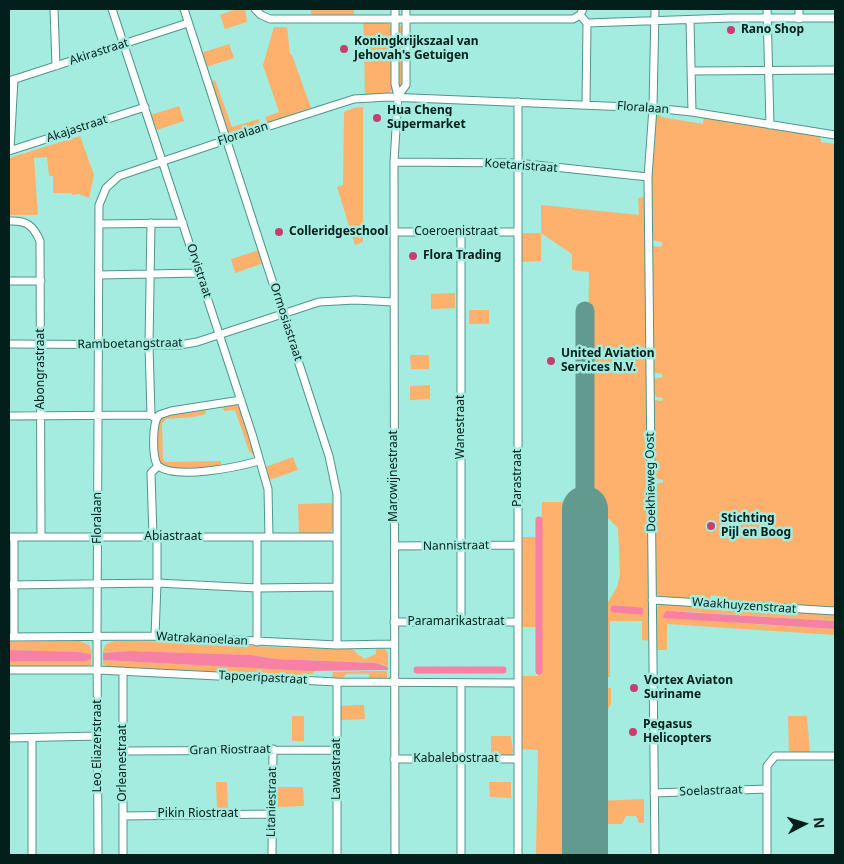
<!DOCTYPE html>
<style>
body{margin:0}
#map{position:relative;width:844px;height:864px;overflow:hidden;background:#a4ecdf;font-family:"Noto Sans",sans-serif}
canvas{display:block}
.frame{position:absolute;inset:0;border:10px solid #021f1b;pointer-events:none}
.north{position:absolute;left:779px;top:799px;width:50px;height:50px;-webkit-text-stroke:4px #a4ecdf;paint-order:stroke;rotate:85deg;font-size:14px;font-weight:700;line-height:20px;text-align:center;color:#021f1b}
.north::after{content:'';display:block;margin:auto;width:18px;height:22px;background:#021f1b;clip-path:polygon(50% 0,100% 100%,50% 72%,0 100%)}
</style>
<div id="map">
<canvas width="844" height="864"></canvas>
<div class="frame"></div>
<div class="north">N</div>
</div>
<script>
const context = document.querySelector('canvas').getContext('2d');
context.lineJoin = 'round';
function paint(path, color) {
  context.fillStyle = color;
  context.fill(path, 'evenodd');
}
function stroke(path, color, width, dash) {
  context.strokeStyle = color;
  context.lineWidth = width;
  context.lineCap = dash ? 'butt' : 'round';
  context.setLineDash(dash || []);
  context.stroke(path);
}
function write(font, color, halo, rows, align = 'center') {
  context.font = font + ' "Noto Sans",sans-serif';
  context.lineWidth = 5;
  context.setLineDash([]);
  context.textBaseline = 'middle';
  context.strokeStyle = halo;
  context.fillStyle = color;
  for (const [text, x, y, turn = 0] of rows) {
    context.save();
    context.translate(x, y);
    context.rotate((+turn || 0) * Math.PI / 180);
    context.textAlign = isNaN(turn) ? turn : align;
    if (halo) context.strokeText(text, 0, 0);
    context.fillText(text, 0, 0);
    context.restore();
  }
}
paint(new Path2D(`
 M237,9H245L247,22L225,29L220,15Z
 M311,9H354V17H311Z
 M386,22L390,25L391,31L392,90L389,93L365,96L364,47H377V37H364L363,23Z
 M399,25L403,27V84L400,88L399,86Z
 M274,27H287L290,54L292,55L311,108L267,123L265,117L279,112L263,65Z
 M229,44L234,58L206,67L201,53Z
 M215,80L232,127L259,119L260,125L233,134H228L211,82Z
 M179,106L184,121L157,130L151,115Z
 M363,107V242L355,245L337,187L343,185L344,112L353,108Z
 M657,112L660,113L661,117L703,124L704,117L820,136L821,142L835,144V608L716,602V596L711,595L710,600L659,597L656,593L654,485L663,482V480L654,478L653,402L656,400L662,401L663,398L656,397L653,393V379L663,377L662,374L653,372L652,248L653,246L662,247V242L651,240V125L654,113Z
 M80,136L94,175L89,198L79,194L72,195V193H53V176H49L47,157L34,158L38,215H9V158Z
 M645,197L650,641L642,640V621H610V677H596L597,621L617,587L620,575L618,528L609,519L595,514L593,502L594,350H588L589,272L572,270V254L541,233V261L520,262V233H541V205L639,215L638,198Z
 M259,250L264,263L235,273L231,259Z
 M455,293V308L431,309V294Z
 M469,310H489V324H469Z
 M410,355H429V369H411Z
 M430,385V399L410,400V386Z
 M235,404L240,408L253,447L254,456L249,451L235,410L224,411L222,406Z
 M205,410L206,414L193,417L166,419L162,424L163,459L166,462L221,461V467L173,468L160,464L158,459L157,429C158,408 190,414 205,410Z
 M293,457L298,470L269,480L265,467Z
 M542,502H567L566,855H536L538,750L521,749L520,676H538L539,627H520V537H541Z
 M333,503C334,513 337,526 329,534H299L298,504Z
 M661,604L835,614V621L674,611L737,623L835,629V635L667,624V650H655V611L658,606Z
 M80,641L89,645L92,652L91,654L78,652L9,650V642Z
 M115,641C194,641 273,649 352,649L364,659L376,654V649H385L388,653V666L376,663L276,659L251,655L216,654L130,651L103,653C103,645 107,643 115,641Z
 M91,659V665L85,667H9V661H86Z
 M103,660L314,671L313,674H307V678L107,667L103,664Z
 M363,671H386L387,672V679H369V674H346L343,679L332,678L333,672Z
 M596,688H611V704L603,718L596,720Z
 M364,705L365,719L341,720L340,706Z
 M292,716H304V741H292Z
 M788,716H807L810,753H789Z
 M491,736H511L513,752L511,755L491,756Z
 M216,782H227L228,808H217Z
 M489,782H511V798L490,797Z
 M276,787H303L304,806L275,807Z
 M644,799V823H639L636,816H626L622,824H598V801Z`), '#fdb16c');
paint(new Path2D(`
 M666,611L835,621V629L664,618L663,616Z
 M9,650L78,652L91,654V659L86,661H9Z
 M130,651L251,655L276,659L376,663L388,667V670L308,671L103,660V653Z`), '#f880a4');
stroke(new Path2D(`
 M614,609L640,611
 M417,670H503
 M539,671V520`), '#f880a4', 7);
stroke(new Path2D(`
 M585,509V311`), '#629a90', 19);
stroke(new Path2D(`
 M585,855V509`), '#629a90', 46);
const street = new Path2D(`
 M54,9L56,66
 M112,9L252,434L268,489L269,537
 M184,9L329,456L337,494V645
 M255,9L261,15L270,19H573L580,15
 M395,9V84L398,96L394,162L395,855
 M767,9L770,125
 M580,15L587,23L731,18H835
 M580,15L583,9
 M799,19V9
 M690,20L692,112
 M691,71L835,70
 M9,81L188,23
 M398,96L406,85V9
 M586,105L587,23
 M10,150L14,79
 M9,151L145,107
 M394,162L517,163L648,177
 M9,221C26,220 33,225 40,241L41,537
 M151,223L149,345L151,415L156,419
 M99,224L183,223
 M394,232H518
 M461,232V621
 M99,275L199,273
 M9,281H41
 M9,344L180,345L197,342L319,302L355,300L394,302
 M9,416L151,415
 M158,466C152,458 152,423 159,415L171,411L241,400
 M158,466C177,480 237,467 259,461
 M9,537H337
 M14,537V637
 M153,537L151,473L158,466
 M257,537V642
 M395,546L517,545
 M9,585L157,583L257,588L337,587
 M652,600L835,611
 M394,622H518
 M155,636L157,583V537
 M9,637L155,636L337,645L394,644
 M9,670H98L337,682L517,683
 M123,671V855
 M337,682V855
 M9,738L98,736
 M32,738V855
 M123,751L337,750
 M394,759H518
 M654,793L767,789
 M123,816L272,814
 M98,855L97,637L99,205L106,188L119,176L226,140L354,99L388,97L653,108L692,112L835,135
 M272,855L273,749
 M461,855V683
 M518,855V102
 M655,855L648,177L653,108L655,9
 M767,855V766L775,756H835`);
stroke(street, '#4f968a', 9);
stroke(street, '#fff', 7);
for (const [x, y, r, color] of [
 [731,30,5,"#c93e71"],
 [344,49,5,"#c93e71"],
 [377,118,5,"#c93e71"],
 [279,232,5,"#c93e71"],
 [413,256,5,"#c93e71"],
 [551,361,5,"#c93e71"],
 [711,526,5,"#c93e71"],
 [634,688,5,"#c93e71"],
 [633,732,5,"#c93e71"]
]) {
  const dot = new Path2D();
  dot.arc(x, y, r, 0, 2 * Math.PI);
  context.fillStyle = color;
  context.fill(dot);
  stroke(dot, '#a4ecdf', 2);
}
write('bold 12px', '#021f1b', '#a4ecdf', [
 ["Rano Shop",741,30],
 ["Koningkrijkszaal van",354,42],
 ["Jehovah's Getuigen",354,56],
 ["Hua Cheng",387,111],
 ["Supermarket",387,125],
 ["Colleridgeschool",289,232],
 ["Flora Trading",423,256],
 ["United Aviation",561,354],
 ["Services N.V.",561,368],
 ["Stichting",721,519],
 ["Pijl en Boog",721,533],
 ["Vortex Aviaton",644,681],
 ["Suriname",644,695],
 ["Pegasus",643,725],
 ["Helicopters",643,739]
], 'left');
write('12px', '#021f1b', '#a4ecdf', [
 ["Akirastraat",99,52,-18],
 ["Floralaan",643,108,4],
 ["Akajastraat",77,129,-18],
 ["Floralaan",243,134,-18],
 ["Koetaristraat",521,166,4],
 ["Coeroenistraat",456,232],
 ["Orvistraat",199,271,72],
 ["Ormosiastraat",286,322,72],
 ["Ramboetangstraat",130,344,-1],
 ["Abongrastraat",41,369,-90],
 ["Wanestraat",461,427,-90],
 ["Marowijnestraat",394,476,-90],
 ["Parastraat",518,478,-90],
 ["Doekhieweg Oost",651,482,-91],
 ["Floralaan",98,518,-90],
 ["Abiastraat",173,537],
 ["Nannistraat",456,546,-1],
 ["Waakhuyzenstraat",744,606,4],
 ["Paramarikastraat",456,622],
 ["Watrakanoelaan",202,639,3],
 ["Tapoeripastraat",263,678,3],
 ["Leo Eliazerstraat",98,746,-90],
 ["Gran Riostraat",230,750,-1],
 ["Kabalebostraat",456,759],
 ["Orleanestraat",123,763,-90],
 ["Lawastraat",337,769,-90],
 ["Soelastraat",711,791,-2],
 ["Litaniestraat",272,802,-89],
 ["Pikin Riostraat",198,814]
]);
</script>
